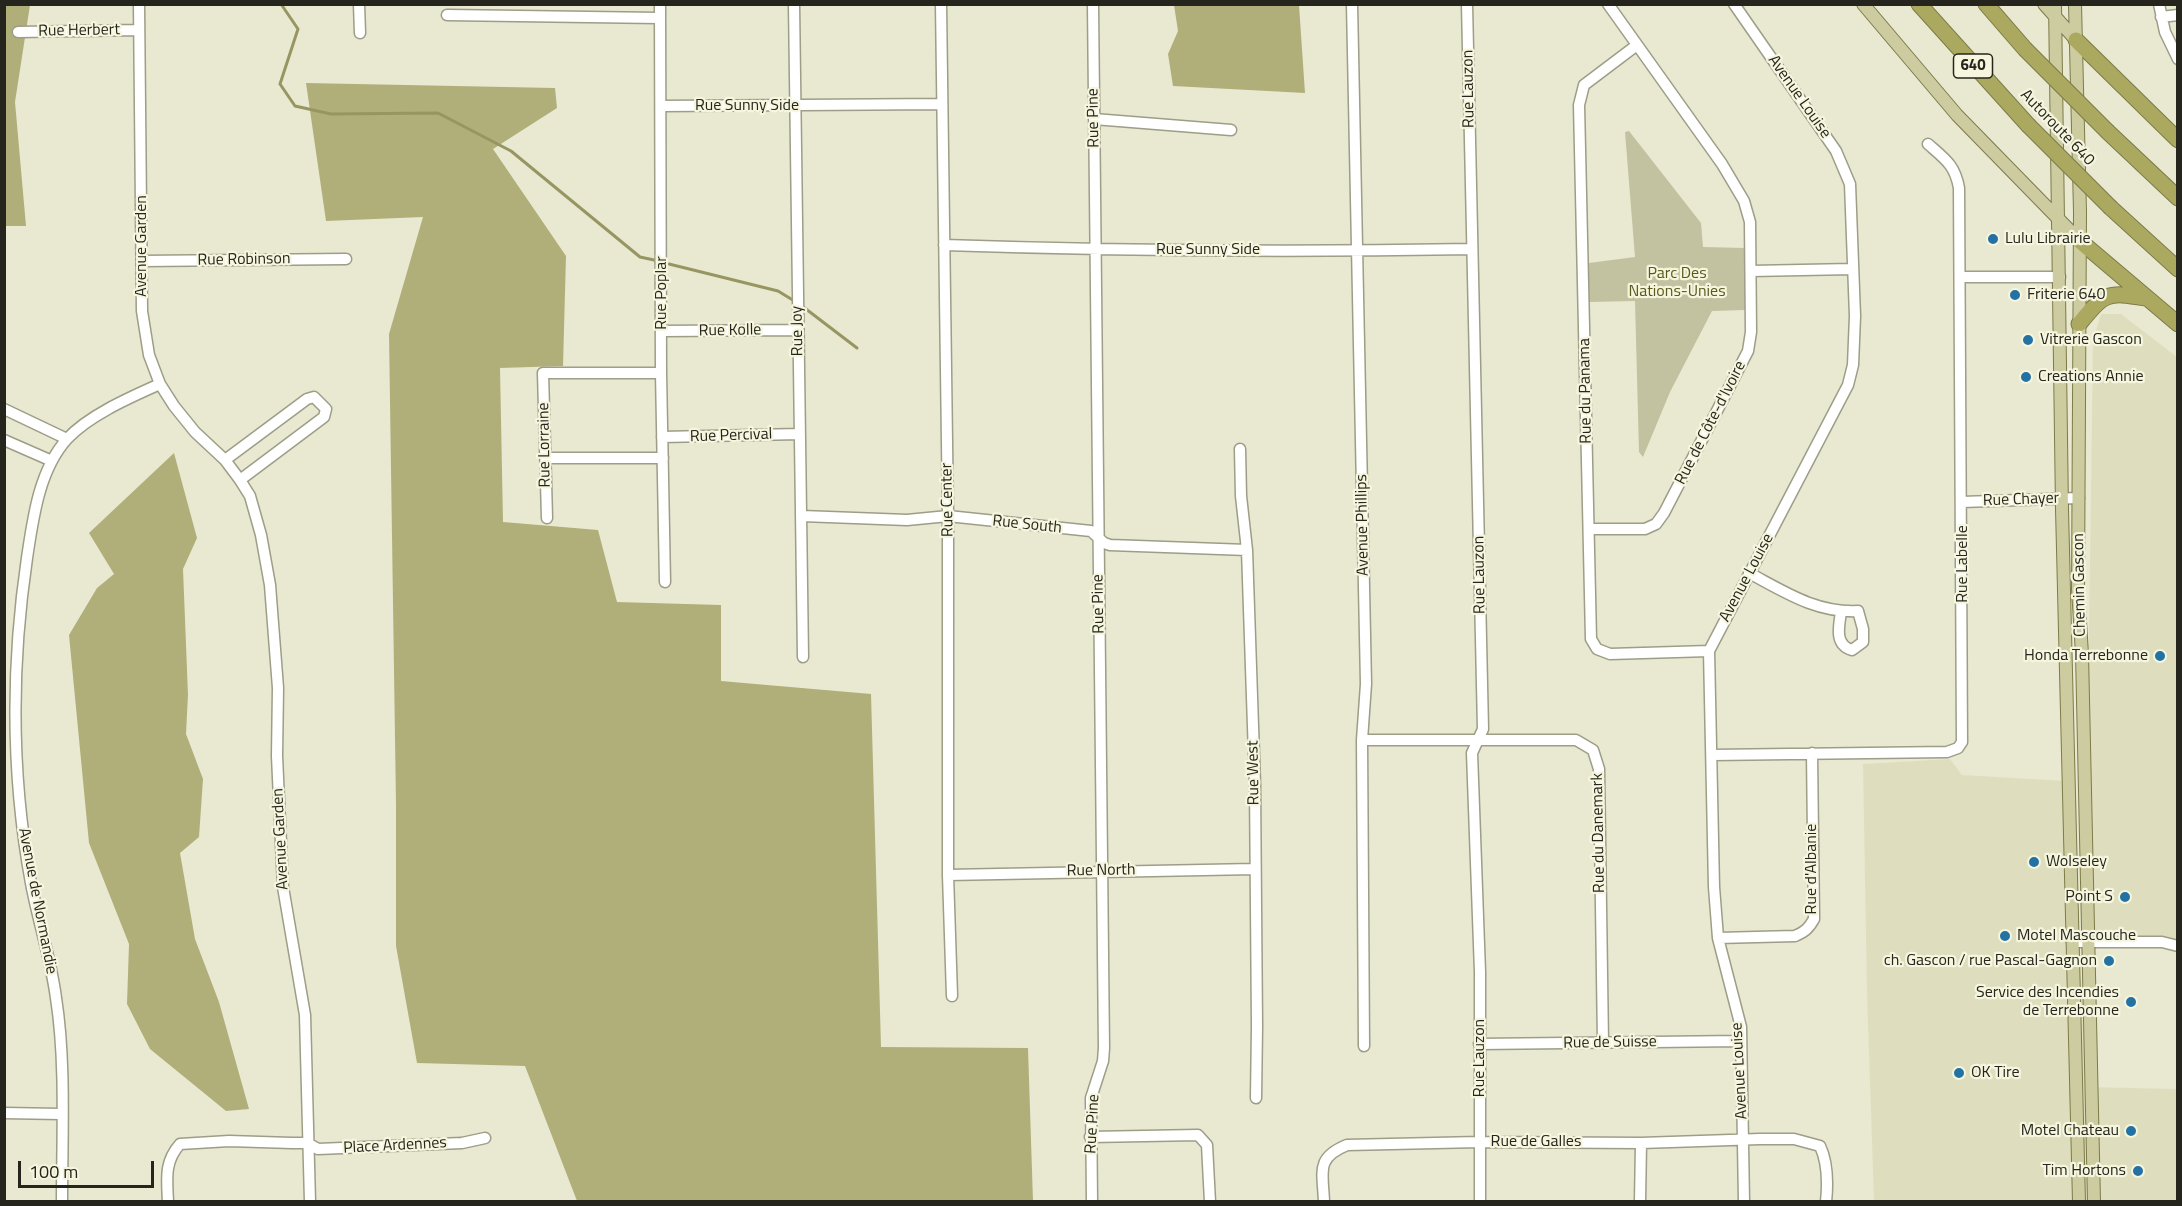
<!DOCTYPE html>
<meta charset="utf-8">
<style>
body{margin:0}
#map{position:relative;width:2182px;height:1206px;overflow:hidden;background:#e9e9d2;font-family:"Titillium Web",sans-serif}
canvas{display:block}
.frame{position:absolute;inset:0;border:6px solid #25251d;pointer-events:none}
.scale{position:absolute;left:18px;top:1161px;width:136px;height:27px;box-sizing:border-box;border:3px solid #25251d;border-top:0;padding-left:8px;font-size:18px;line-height:21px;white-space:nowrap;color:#25251d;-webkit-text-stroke:4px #f6f6df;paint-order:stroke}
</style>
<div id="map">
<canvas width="2182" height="1206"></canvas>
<div class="frame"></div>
<div class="scale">100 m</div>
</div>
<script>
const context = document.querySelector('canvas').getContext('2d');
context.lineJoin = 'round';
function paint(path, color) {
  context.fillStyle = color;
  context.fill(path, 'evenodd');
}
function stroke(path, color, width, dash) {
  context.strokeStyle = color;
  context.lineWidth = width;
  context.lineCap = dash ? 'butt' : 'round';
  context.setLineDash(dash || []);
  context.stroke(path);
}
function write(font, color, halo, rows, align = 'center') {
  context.font = font + ' "Titillium Web",sans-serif';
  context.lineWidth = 4.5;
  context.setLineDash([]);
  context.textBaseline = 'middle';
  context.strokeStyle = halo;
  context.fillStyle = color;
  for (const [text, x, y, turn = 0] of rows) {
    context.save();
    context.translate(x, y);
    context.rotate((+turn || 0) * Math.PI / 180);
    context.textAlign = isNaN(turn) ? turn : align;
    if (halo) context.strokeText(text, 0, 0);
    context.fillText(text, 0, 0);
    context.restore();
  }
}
paint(new Path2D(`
 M2101,314H2121L2177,357V940L2085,933L2093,340Z
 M1950,759L1962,775L2067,781L2089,1087L2177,1089V1201H1874L1867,993L1863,764Z`), '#dedebf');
paint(new Path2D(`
 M1629,131L1701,223L1703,247L1745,248V310L1712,311L1670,392L1643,457L1639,452L1635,301L1589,302V263L1635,257L1625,132Z`), '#c2c1a0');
paint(new Path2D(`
 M5,5H30L15,102L26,226H5Z
 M1174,5H1299L1305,93L1173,86L1168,54L1178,31Z
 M306,83L555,88L557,108L493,149L566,256L563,366L500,368L503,522L598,530L617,602L721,605V681L871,694L881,1047L1028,1048L1033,1201H577L525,1066L417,1063L396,946V805L389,334L423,217L326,221Z
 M174,453L197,538L183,569L188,695L186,734L203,779L199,837L180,853L195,939L219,1002L249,1109L226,1111L150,1049L127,1004L129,944L89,843L69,635L97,588L114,574L89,533Z`), '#b0af7a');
stroke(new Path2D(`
 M281,4L298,29L280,84L295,106L331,114L438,113L511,151L640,257L654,260
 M669,264L778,291L796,302
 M802,306L857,348`), '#979662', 3);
const minor = new Path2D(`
 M139,4L142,311L149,355L160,384L174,406L195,432L225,460L240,480L250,496L261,535L270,585L278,688L277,756L283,887L305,1015L310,1202
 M359,4L360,33
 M660,4L661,373L665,582
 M794,4L803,657
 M941,4L948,516V875L952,996
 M1352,4L1366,684L1362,740L1364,1046
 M1467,4L1483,729L1472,753L1480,972V1202
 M1734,4L1836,151L1850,184L1855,316L1853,365L1848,385L1709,651L1714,887L1718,938L1741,1027L1744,1202
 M2159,4L2165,32L2178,59
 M447,15L659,18
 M2161,17L2178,15
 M18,32L139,30
 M1637,45L1584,85L1579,105L1591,639L1597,649L1610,654L1709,651
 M661,106L942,104
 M1094,119L1231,130
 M944,245C1120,251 1296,252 1472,249
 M142,261L346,259
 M1751,271L1852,269
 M1960,277H2060
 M662,331L798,330
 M4,409L67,439
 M662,437L799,434
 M4,440L52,461
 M1240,449L1241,496L1247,550L1255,785L1257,1027L1256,1098
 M546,458H663
 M225,460L307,399L314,397L326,409L324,417L240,480
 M1962,502L2079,498
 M802,516L907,520L948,516L1091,531L1104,543L1110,545L1247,550
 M547,518L543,373H661
 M1590,529H1645L1656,524L1664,513L1748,351L1751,332L1750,222L1744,201L1722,164L1608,4
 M1749,573C1785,592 1816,613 1858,611L1863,629V642L1852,650C1834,645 1839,626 1841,612
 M1362,740H1576L1593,750L1599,769L1603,1043
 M1712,755L1947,752L1958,748L1962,742L1959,188C1955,165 1945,159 1928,144
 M948,875L1254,869
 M1718,938L1795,936C1805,932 1809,928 1814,919L1812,753
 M2072,942H2162L2178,946
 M1479,1044L1741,1041
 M4,1113L61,1114
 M1090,1137L1198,1135L1207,1145L1210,1202
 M62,1202C62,1137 66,1061 56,998C51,959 38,921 31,883C11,775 11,666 27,558C33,518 39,470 67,439C89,415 131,397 160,384
 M168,1202C167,1179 164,1162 180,1144L229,1141L292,1143H307L318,1149L462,1143L485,1138
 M1092,1202L1091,1098L1103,1061L1104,1048L1093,4
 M1324,1202C1323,1172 1315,1158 1347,1145L1479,1142L1641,1143L1760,1139H1794L1820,1146C1828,1163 1828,1183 1826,1202
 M1640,1202L1641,1143`);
const major = new Path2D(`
 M1863,4L1957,115L2080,241
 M2044,4L2076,40
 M2055,4L2062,509L2079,1202
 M2075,4L2080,212L2078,589L2082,654L2094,1202`);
const highway = new Path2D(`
 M1919,4L2028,125
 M1986,4L2025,49
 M2076,40L2178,140
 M2108,132L2178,198
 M2111,208L2178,269
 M2080,241L2178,324
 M2079,324C2104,294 2106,291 2145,298`);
stroke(minor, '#9d9d88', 13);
stroke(major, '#7c7b49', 14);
stroke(highway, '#7c7b49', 17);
stroke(minor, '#fff', 10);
stroke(major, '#cdcba0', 12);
stroke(highway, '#aba960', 15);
const highwayBridge = new Path2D(`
 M2025,49L2108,132
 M2028,125L2111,208`);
stroke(highwayBridge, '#7c7b49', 17, []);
stroke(highwayBridge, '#aba960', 15);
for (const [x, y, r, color] of [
 [1993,239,6,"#2471a4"],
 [2015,295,6,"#2471a4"],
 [2028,340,6,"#2471a4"],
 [2026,377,6,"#2471a4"],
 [2160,656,6,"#2471a4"],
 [2034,862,6,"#2471a4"],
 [2125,897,6,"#2471a4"],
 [2005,936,6,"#2471a4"],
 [2109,961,6,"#2471a4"],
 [2131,1002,6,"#2471a4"],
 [1959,1073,6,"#2471a4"],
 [2131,1131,6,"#2471a4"],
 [2138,1171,6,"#2471a4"]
]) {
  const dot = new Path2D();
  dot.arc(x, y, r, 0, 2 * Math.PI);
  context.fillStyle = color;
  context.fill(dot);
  stroke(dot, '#f6f6df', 2);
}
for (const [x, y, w] of [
 [1973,66,39]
]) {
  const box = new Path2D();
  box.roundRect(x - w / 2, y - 12, w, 24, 4.5);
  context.fillStyle = '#f6f6df';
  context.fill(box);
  stroke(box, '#25251d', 1.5);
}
write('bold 15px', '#25251d', null, [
 ["640",1973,66]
]);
write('16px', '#25251d', '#f6f6df', [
 ["Rue Herbert",79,31,-1],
 ["Rue Lauzon",1469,89,-91],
 ["Avenue Louise",1799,97,55],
 ["Rue Sunny Side",747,106],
 ["Rue Pine",1094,118,-91],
 ["Autoroute 640",2057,128,46],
 ["Avenue Garden",142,246,-90],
 ["Rue Sunny Side",1208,250],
 ["Rue Robinson",244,260,-1],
 ["Rue Poplar",662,293,-90],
 ["Rue Kolle",730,331,-1],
 ["Rue Joy",798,331,-91],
 ["Rue du Panama",1586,391,-91],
 ["Rue de Côte-d'Ivoire",1711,423,-63],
 ["Rue Percival",731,436,-2],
 ["Rue Lorraine",545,445,-91],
 ["Rue Center",948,500,-91],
 ["Rue Chayer",2021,500,-2],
 ["Rue South",1027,525,6],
 ["Avenue Phillips",1363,525,-91],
 ["Rue Labelle",1963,564,-90],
 ["Rue Lauzon",1480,575,-91],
 ["Avenue Louise",1747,578,-62],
 ["Chemin Gascon",2080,585,-91],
 ["Rue Pine",1099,604,-91],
 ["Rue West",1254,773,-91],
 ["Rue du Danemark",1599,833,-91],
 ["Avenue Garden",281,839,-93],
 ["Rue d'Albanie",1812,869,-90],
 ["Rue North",1101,871,-1],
 ["Avenue de Normandie",37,901,79],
 ["Rue de Suisse",1610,1043,-1],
 ["Rue Lauzon",1480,1058,-90],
 ["Avenue Louise",1740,1071,-93],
 ["Rue Pine",1093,1124,-87],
 ["Rue de Galles",1536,1142],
 ["Place Ardennes",395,1146,-3]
]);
write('16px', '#25251d', '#f6f6df', [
 ["Lulu Librairie",2005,239],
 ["Friterie 640",2027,295],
 ["Vitrerie Gascon",2040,340],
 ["Creations Annie",2038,377],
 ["Honda Terrebonne",2148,656,"right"],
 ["Wolseley",2046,862],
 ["Point S",2113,897,"right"],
 ["Motel Mascouche",2017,936],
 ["ch. Gascon / rue Pascal-Gagnon",2097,961,"right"],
 ["Service des Incendies",2119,993,"right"],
 ["de Terrebonne",2119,1011,"right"],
 ["OK Tire",1971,1073],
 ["Motel Chateau",2119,1131,"right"],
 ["Tim Hortons",2126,1171,"right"]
], 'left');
write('16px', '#5a581b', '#f6f6df', [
 ["Parc Des",1677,274],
 ["Nations-Unies",1677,292]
]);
</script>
